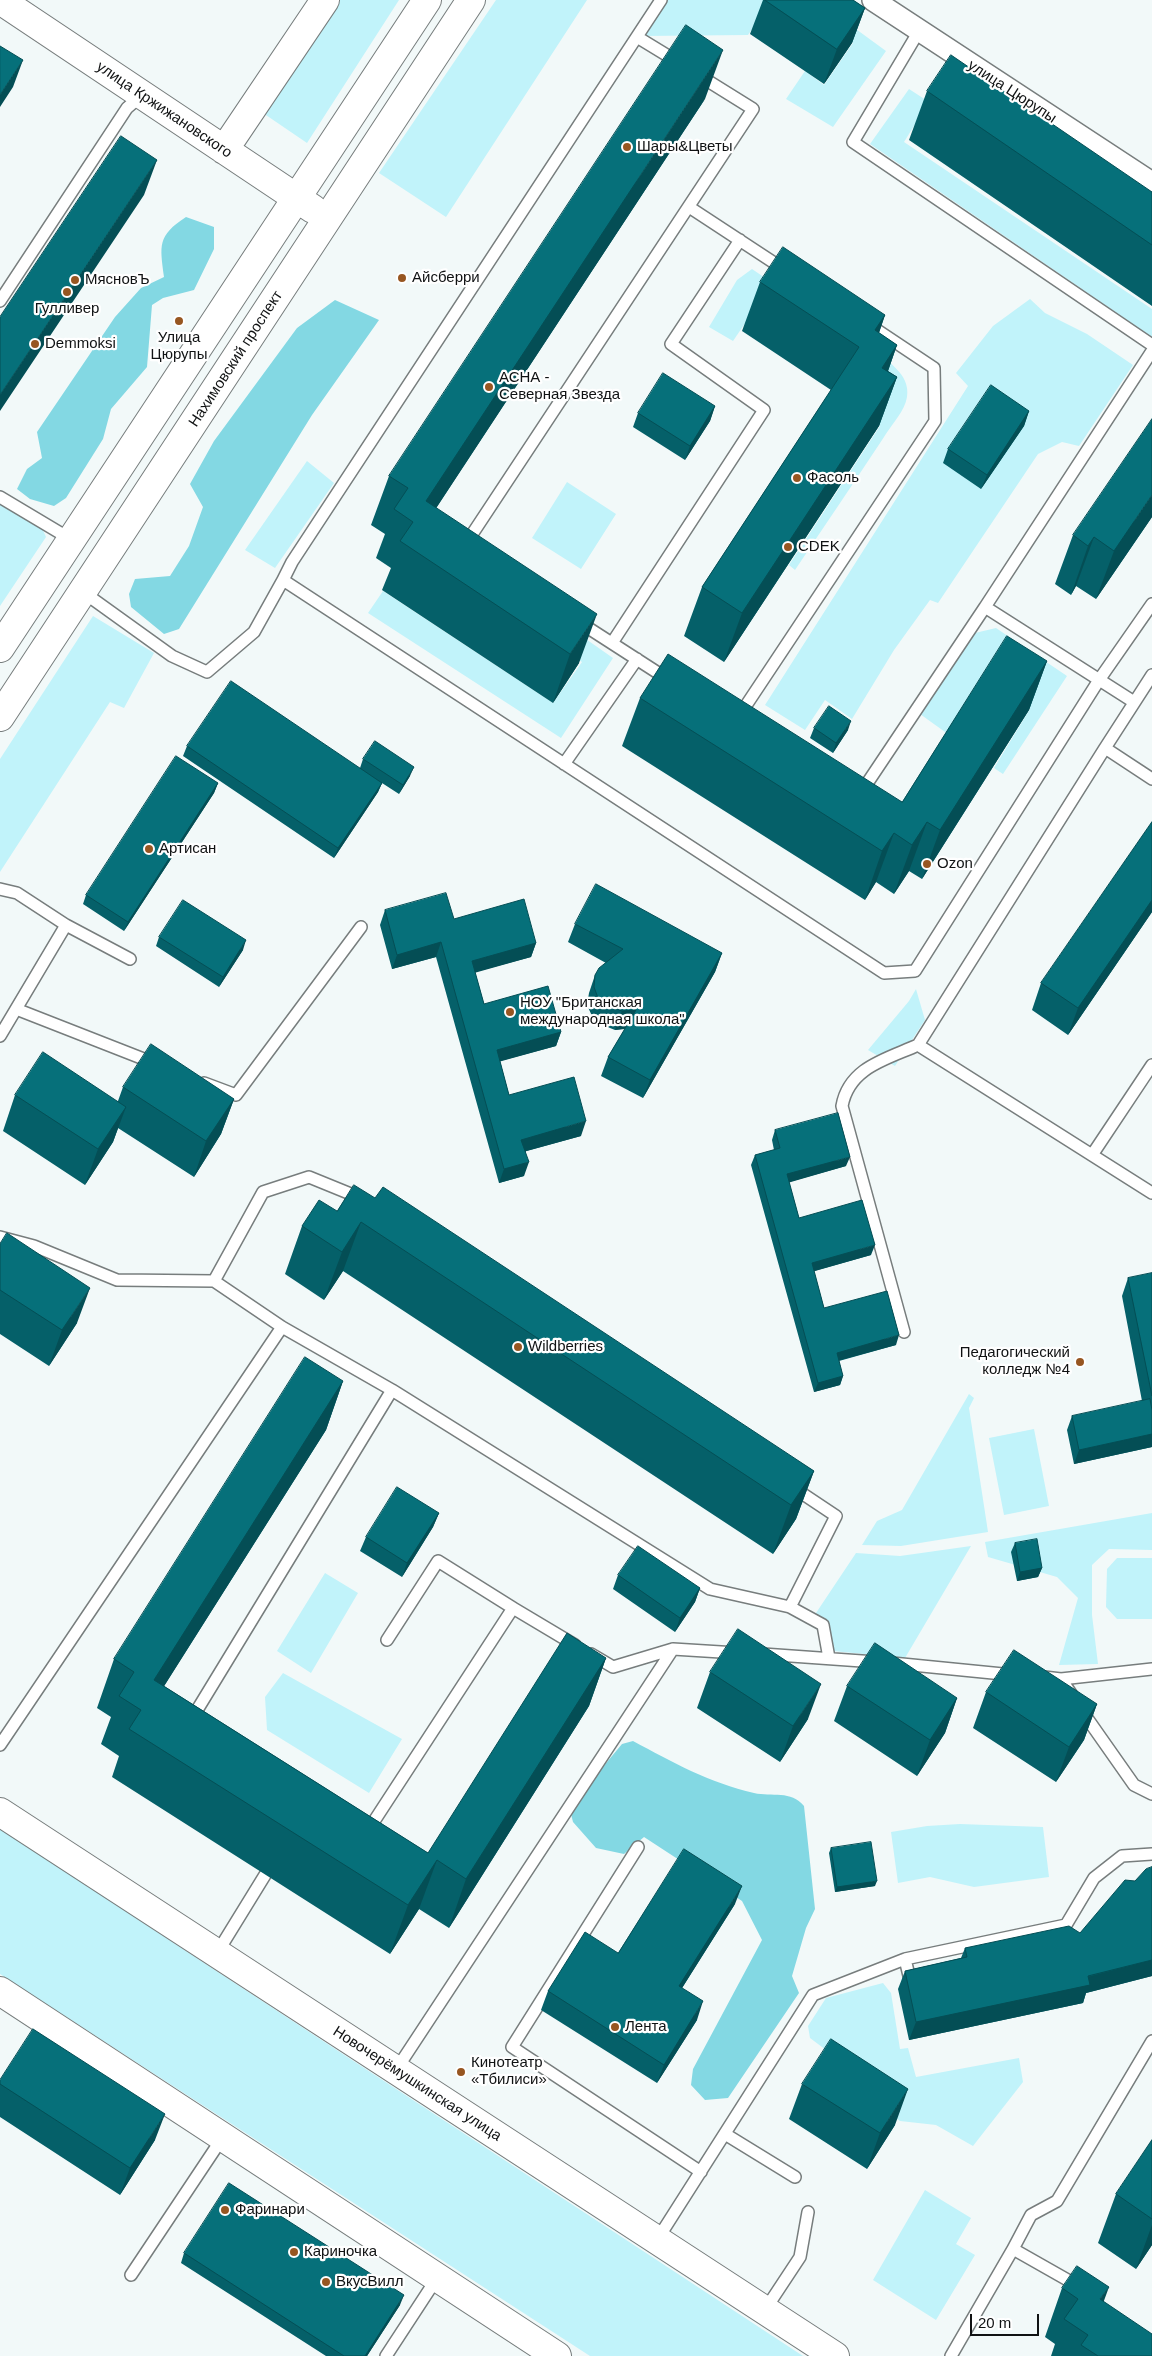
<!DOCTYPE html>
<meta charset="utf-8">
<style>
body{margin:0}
#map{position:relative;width:1152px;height:2356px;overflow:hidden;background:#f2f9f9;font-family:Arial,sans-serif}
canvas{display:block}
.scale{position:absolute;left:970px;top:2314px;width:69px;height:22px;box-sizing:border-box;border:2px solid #101213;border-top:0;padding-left:6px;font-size:15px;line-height:18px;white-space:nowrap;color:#101213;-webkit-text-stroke:4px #fff;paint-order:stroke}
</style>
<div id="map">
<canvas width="1152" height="2356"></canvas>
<div class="scale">20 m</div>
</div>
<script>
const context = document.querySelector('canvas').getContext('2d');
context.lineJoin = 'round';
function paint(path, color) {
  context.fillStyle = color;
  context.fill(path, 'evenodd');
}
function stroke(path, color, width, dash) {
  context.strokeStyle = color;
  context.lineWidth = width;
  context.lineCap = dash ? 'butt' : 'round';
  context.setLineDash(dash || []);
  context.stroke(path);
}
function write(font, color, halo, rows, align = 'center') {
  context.font = font + ' Arial,sans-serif';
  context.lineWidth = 4.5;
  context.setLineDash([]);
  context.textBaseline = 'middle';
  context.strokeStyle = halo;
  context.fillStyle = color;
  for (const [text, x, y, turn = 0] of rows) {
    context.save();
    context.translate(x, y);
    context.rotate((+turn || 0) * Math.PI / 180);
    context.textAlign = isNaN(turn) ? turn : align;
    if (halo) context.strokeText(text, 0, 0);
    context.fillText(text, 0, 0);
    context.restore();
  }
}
paint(new Path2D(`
 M336,0H399L307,143L260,111Z
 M496,0H587L446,217L379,173Z
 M665,0H772L748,35L642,36Z
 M849,24L886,51L833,127L786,99L805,71L824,85L853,43L842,35Z
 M909,89L929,102L904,142L1152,309V337L870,144Z
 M752,269L823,317L765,294L733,341L709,327L737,280Z
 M1030,299L1045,313L1087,334L1133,365L1079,446L1062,442L1038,454L938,603L930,600L894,650L852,719L825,700L805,730L765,705L968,386L956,373L993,326Z
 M871,348C886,360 911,374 907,397C905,411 891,425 884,437C855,481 825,525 795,570L789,565L880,426L865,416Z
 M307,461L334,483L275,568L245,550Z
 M567,482L616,514L581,569L532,538Z
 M0,503L42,528L46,537L0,606Z
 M383,591L553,703L582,662L530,628L543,609L613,658L561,738L368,613Z
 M93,616L154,653L124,708L110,702L0,872V759Z
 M996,628L1067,676L1003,774L994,768L1030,709L988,683L952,737L920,714L975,633Z
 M916,989L925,1020L895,1066L868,1050L909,1001Z
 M969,1394L974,1398L969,1408L988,1532L901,1546L862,1545L877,1521L902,1510Z
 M1034,1429L1049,1506L1004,1515L989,1438Z
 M1152,1513V1550L1109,1549L1092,1565V1615L1098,1664L1059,1665L1078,1598L1057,1577L988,1557L985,1542Z
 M971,1546L905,1658L833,1651L814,1616L856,1553L900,1556Z
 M1117,1558H1152V1619H1117L1106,1607L1107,1569Z
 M325,1573L358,1593L311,1673L277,1651Z
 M283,1673L402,1739L369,1793L267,1730L265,1697Z
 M960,1824L1043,1827L1049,1877L974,1887L930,1877L898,1883L891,1832L927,1826Z
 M0,1829L803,2356H590L0,1974Z
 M883,1983L891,1993L900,2049L908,2048L916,2077L1019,2058L1023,2082L973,2146L936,2125L900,2121L822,2066L830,2053L810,2038L808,2026L826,1998Z
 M925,2190L971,2218L956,2244L975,2255L936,2320L873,2280Z`), '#c1f3fa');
paint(new Path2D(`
 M186,217L214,227V249L194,290L163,298L152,305L147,367L111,409L103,439L66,498L54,506L30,499L17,489L27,469L42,458L37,432L115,317L141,288L164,277C160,245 157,236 186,217Z
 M335,300L379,320L312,415L179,629L164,634L131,607L129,594L135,579L170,576L189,546L203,507L190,484L214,441L297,328Z
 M633,1741C672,1762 710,1783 754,1793C772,1797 791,1790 804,1806L815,1909L806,1928L792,1976L799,1993L728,2098L705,2100L691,2085L693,2069L762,1940L742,1901L644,1837L624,1854L596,1848L573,1822L571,1814L592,1780L622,1744Z`), '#83d8e3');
const lane = new Path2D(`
 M919,31L853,142L1152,345
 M637,37L678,62
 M689,207L785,270
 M0,301L127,108L142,95
 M0,497L72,540
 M465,545L753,109L700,76
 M283,580L292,562L661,0
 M83,592L172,656L207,672L254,632L283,580L884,973L915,971L1099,680L1152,604
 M985,607L1152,351
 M579,622L669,680
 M612,643L764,410L671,344L740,240
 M1152,675L1105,748L1152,779
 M739,716L935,421L934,368L868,324
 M1105,748L918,1045L1152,1193
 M564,764L637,659
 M860,794L985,607L1134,702
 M0,889L17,893L66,925L130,959
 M16,1009L154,1063
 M0,1036L66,925
 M204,1083L236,1095L361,927
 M1092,1155L1152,1065
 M0,1237L34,1246L117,1280L214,1281L282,1327L392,1390L710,1589L790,1607L823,1625L829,1658
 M214,1281L263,1192L309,1177L363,1199
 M904,1332L842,1106C849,1067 887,1059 918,1045
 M790,1607L836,1516L794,1488
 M387,1640L438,1561L513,1608
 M591,1654L613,1667L673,1649L737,1653
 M763,1654L876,1662
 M892,1663L1013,1675
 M1044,1677L1061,1679L1072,1695
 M1061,1679L1152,1669
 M1082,1711L1134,1785L1152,1794
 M191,1720L392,1390
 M0,1745L282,1327
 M367,1832L513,1608L575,1645
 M638,1847L512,2047L701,2172
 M217,1953L265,1875
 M911,1984L905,1959L1066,1925L1094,1878L1122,1856L1152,1854
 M396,2070L673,1649
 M725,2134L795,2177
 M657,2240L813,1995L905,1959
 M1013,2249L1031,2215L1057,2201L1152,2041
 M131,2275L223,2137
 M765,2310L800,2257L808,2212
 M386,2356L437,2278
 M951,2356L1013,2249L1080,2287`);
const street = new Path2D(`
 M873,0L1152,183`);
const secondary = new Path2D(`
 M0,0L313,209
 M224,150L325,0
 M0,648L427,0
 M0,717L471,0
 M0,1812L835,2356
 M0,1991L557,2356`);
stroke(lane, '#777d7d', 14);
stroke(street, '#777d7d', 24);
stroke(secondary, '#777d7d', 30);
stroke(lane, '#fff', 11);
stroke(street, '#fff', 21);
stroke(secondary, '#fff', 28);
paint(new Path2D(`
 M763,0H853L865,8L852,43L824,84L750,34Z
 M927,91L1152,192V306L909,140Z
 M705,99L436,508L579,663L553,703L382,590L391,568L376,558L385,534L371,525L389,476Z
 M760,282L885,315L879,333L897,345L888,371L897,377L879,426L724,662L684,636L702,587L831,390L742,331Z
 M715,406L710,421L685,460L633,427L638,413Z
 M1029,411L1024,426L981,489L943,463L948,449Z
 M1152,517L1096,599L1076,586L1071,595L1055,584L1073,535Z
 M1047,661L1029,710L922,879L909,871L894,894L876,882L865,900L622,746L640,698L902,802Z
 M814,728L848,730L833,753L810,738Z
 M187,746L360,768L363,759L410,776L399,794L382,783L378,792L334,858L183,756Z
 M218,783L214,793L124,931L83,904L86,895Z
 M1152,822V912L1068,1035L1032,1010L1041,983Z
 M385,910L454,919L536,943L531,957L475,972L484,1004L561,1032L556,1046L500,1061L509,1095L581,1136L526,1151L524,1176L499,1183L436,957L392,969L380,925Z
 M575,924L722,953L715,972L643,1098L601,1076L608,1057L625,1029L615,1030L600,1024L592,1016L587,1005L589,993L595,975L606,963L568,942Z
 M159,937L243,950L219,987L156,946Z
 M123,1087L234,1099L221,1134L194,1177L118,1128L113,1142L85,1185L3,1131L15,1095L118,1101Z
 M775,1130L846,1166L789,1182L799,1218L871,1255L814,1271L824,1308L896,1345L839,1361L843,1376L840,1385L814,1392L751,1165L755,1155L774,1150L772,1140Z
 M375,1198L814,1471L796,1519L773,1554L343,1271L324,1300L285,1274L302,1226L337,1211Z
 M0,1244L77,1323L49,1366L0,1334Z
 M1152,1273V1447L1074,1464L1067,1430L1072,1416L1142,1401L1122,1296L1128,1278Z
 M343,1381L326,1430L164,1686L428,1853L606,1658L589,1706L449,1928L419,1909L390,1954L112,1777L119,1756L101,1744L111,1717L97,1708L114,1659Z
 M439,1513L433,1527L402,1577L360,1551L366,1537Z
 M1015,1543L1042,1568L1038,1577L1017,1581L1011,1552Z
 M618,1575L700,1588L695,1602L675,1632L613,1589Z
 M710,1672L808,1719L780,1762L697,1708Z
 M847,1686L957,1698L945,1733L917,1776L834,1721Z
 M986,1692L1097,1704L1084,1740L1056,1782L973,1728Z
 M831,1848L875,1886L835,1892L829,1853Z
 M1152,1867V1976L1086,1993L1083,2003L909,2040L898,1989L905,1971L961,1958L965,1948L1080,1933L1135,1881Z
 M735,1904L682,1988L697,2020L657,2083L541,2010L548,1991L618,1953Z
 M0,2080L155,2140L120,2195L0,2117Z
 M802,2084L895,2125L867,2169L789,2119Z
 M1152,2140V2245L1136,2269L1098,2243L1116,2194Z
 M184,2253L400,2305L367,2356H326L181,2263Z
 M1062,2288L1103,2301L1152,2356H1051L1055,2344L1045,2337Z`), '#056069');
paint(new Path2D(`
 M865,8L852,43L824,84L837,49Z
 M723,50L705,99L410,548L426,501Z
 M23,60L13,87L0,107V95Z
 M157,160L144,195L0,411V395Z
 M885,315L868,364L875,330Z
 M897,345L880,394L882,368Z
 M897,377L879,426L724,662L742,613Z
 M715,406L710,421L685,460L690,446Z
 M1029,411L1024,426L981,489L987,475Z
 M1152,495V517L1096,599L1114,551Z
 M1094,537L1076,586L1071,595L1088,546Z
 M597,614L579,663L553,703L570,654Z
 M1047,661L1029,710L922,879L940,830Z
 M851,721L848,730L833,753L836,743Z
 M414,767L410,776L399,794L403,785Z
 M218,783L214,793L124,931L128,922Z
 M382,783L378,792L334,858L338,848Z
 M927,822L909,871L894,894L912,845Z
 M894,833L876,882L865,900L882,851Z
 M1152,900V912L1068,1035L1078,1008Z
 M246,940L243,950L219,987L223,977Z
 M441,942L436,957L392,969L397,955Z
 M536,943L531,957L467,975L472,961Z
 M722,953L715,972L643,1098L650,1080Z
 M636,1010L629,1028L615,1030L622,1011Z
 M561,1032L556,1046L491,1064L497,1050Z
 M234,1099L221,1134L194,1177L206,1141Z
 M126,1107L113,1142L85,1185L98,1149Z
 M586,1121L581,1136L516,1154L521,1140Z
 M850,1157L846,1166L784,1184L787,1174Z
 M529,1162L524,1176L499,1183L504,1169Z
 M361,1222L343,1271L324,1300L342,1252Z
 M875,1245L871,1255L808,1273L812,1263Z
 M90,1288L77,1323L49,1366L62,1330Z
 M899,1335L896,1345L833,1362L837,1353Z
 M843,1376L840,1385L814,1392L818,1383Z
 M343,1381L326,1430L137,1729L154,1680Z
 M1152,1434V1447L1074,1464L1079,1450Z
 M814,1471L796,1519L773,1554L791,1505Z
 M439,1513L433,1527L402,1577L407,1563Z
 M1042,1568L1038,1577L1017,1581L1020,1572Z
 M700,1588L695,1602L675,1632L680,1618Z
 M606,1658L589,1706L449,1928L466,1879Z
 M821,1684L808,1719L780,1762L793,1726Z
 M957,1698L945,1733L917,1776L930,1740Z
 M1097,1704L1084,1740L1056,1782L1069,1747Z
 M437,1860L419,1909L390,1954L408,1905Z
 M877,1881L875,1886L835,1892L837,1887Z
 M742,1886L735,1904L672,2004L679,1986Z
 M1152,1960V1976L1086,1993L1083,2003L909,2040L916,2022Z
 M703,2001L697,2020L657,2083L664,2065Z
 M908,2089L895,2125L867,2169L880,2133Z
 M165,2114L155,2140L120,2195L130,2168Z
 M1152,2225V2245L1136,2269Z
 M1109,2287L1091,2336L1100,2299Z
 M404,2295L400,2305L367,2356H365Z`), '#044e55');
const building = new Path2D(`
 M765,0H853L865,8L837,49Z
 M686,25L723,50L426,501L597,614L570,654L400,541L413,522L394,509L408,488L389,476Z
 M0,46L23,60L0,95Z
 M951,55L1152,192V245L927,91Z
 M121,136L157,160L0,395V317Z
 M783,247L885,315L875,330L897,345L882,368L897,377L742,613L702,587L859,347L760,282Z
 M663,373L715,406L690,446L638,413Z
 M991,385L1029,411L987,475L948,449Z
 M1152,419V495L1114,551L1094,537L1088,546L1073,535Z
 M1007,636L1047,661L940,830L927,822L912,845L894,833L882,851L640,698L668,654L902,802Z
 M231,681L382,783L338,848L187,746Z
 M829,706L851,721L836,743L814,728Z
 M375,741L414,767L403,785L363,759Z
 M176,756L218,783L128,922L86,895Z
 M1152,822V900L1078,1008L1041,983Z
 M596,884L722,953L650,1080L608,1057L636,1010L622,1011L607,1005L598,998L594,987L595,975L599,968L623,949L575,924Z
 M446,893L454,919L524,899L536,943L472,961L484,1004L548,986L561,1032L497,1050L509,1095L574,1077L586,1121L521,1140L529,1162L504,1169L441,942L397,955L385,910Z
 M183,900L246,940L223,977L159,937Z
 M151,1044L234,1099L206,1141L123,1087Z
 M43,1052L126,1107L98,1149L15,1095Z
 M838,1113L850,1157L787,1174L799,1218L862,1200L875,1245L812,1263L824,1308L887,1291L899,1335L837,1353L843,1376L818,1383L755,1155L780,1148L775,1130Z
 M354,1185L375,1198L383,1187L814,1471L791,1505L361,1222L342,1252L302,1226L319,1200L337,1211Z
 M7,1233L90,1288L62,1330L0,1290V1244Z
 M1152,1273V1396L1128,1278Z
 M305,1357L343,1381L154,1680L428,1853L567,1633L606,1658L466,1879L437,1860L408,1905L129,1729L141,1710L119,1696L134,1672L114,1659Z
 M1150,1399L1152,1410V1434L1079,1450L1072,1416Z
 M397,1487L439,1513L407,1563L366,1537Z
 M1037,1539L1042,1568L1020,1572L1015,1543Z
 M638,1546L700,1588L680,1618L618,1575Z
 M738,1629L821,1684L793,1726L710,1672Z
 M875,1643L957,1698L930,1740L847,1686Z
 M1014,1650L1097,1704L1069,1747L986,1692Z
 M871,1842L877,1881L837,1887L831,1848Z
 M684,1849L742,1886L679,1986L703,2001L664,2065L548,1991L585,1932L618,1953Z
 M1152,1867V1960L1088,1976L1090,1985L916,2022L905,1971L967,1957L965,1948L1069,1926L1080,1933L1125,1880L1135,1881L1146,1869Z
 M33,2029L165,2114L130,2168L0,2084V2080Z
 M831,2039L908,2089L880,2133L802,2084Z
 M1152,2140V2219L1116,2194Z
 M229,2183L404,2295L365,2356H344L184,2253Z
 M1077,2266L1109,2287L1100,2299L1152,2334V2356H1098L1081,2345L1088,2335L1064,2319L1078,2299L1062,2288Z`);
paint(building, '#06707a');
stroke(building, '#044e55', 1);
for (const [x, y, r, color] of [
 [627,147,5,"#975621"],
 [402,278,5,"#975621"],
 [75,280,5,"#975621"],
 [67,292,5,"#975621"],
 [179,321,5,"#975621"],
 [35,344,5,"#975621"],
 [489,387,5,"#975621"],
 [797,478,5,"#975621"],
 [788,547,5,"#975621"],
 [149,849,5,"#975621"],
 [927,864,5,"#975621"],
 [510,1012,5,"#975621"],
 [518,1347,5,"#975621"],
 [1080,1362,5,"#975621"],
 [615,2027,5,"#975621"],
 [461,2072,5,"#975621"],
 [225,2210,5,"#975621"],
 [294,2252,5,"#975621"],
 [326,2282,5,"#975621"]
]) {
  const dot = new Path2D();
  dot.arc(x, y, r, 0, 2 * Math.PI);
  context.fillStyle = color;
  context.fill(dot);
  stroke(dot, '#fff', 2);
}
write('15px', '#101213', '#fff', [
 ["улица Цюрупы",1012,92,33],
 ["улица Кржижановского",164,110,34],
 ["Нахимовский проспект",236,359,-57],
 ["Новочерёмушкинская улица",417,2084,33]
]);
write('15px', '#101213', '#fff', [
 ["Шары&Цветы",637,147],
 ["Айсберри",412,278],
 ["МясновЪ",85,280],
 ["Гулливер",67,309,"center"],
 ["Улица",179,338,"center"],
 ["Цюрупы",179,355,"center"],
 ["Demmoksi",45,344],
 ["АСНА -",499,378],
 ["Северная Звезда",499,395],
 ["Фасоль",807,478],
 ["CDEK",798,547],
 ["Артисан",159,849],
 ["Ozon",937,864],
 ["НОУ \"Британская",520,1003],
 ["международная школа\"",520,1020],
 ["Wildberries",528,1347],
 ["Педагогический",1070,1353,"right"],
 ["колледж №4",1070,1370,"right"],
 ["Лента",625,2027],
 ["Кинотеатр",471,2063],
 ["«Тбилиси»",471,2080],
 ["Фаринари",235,2210],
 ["Кариночка",304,2252],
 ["ВкусВилл",336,2282]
], 'left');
</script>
